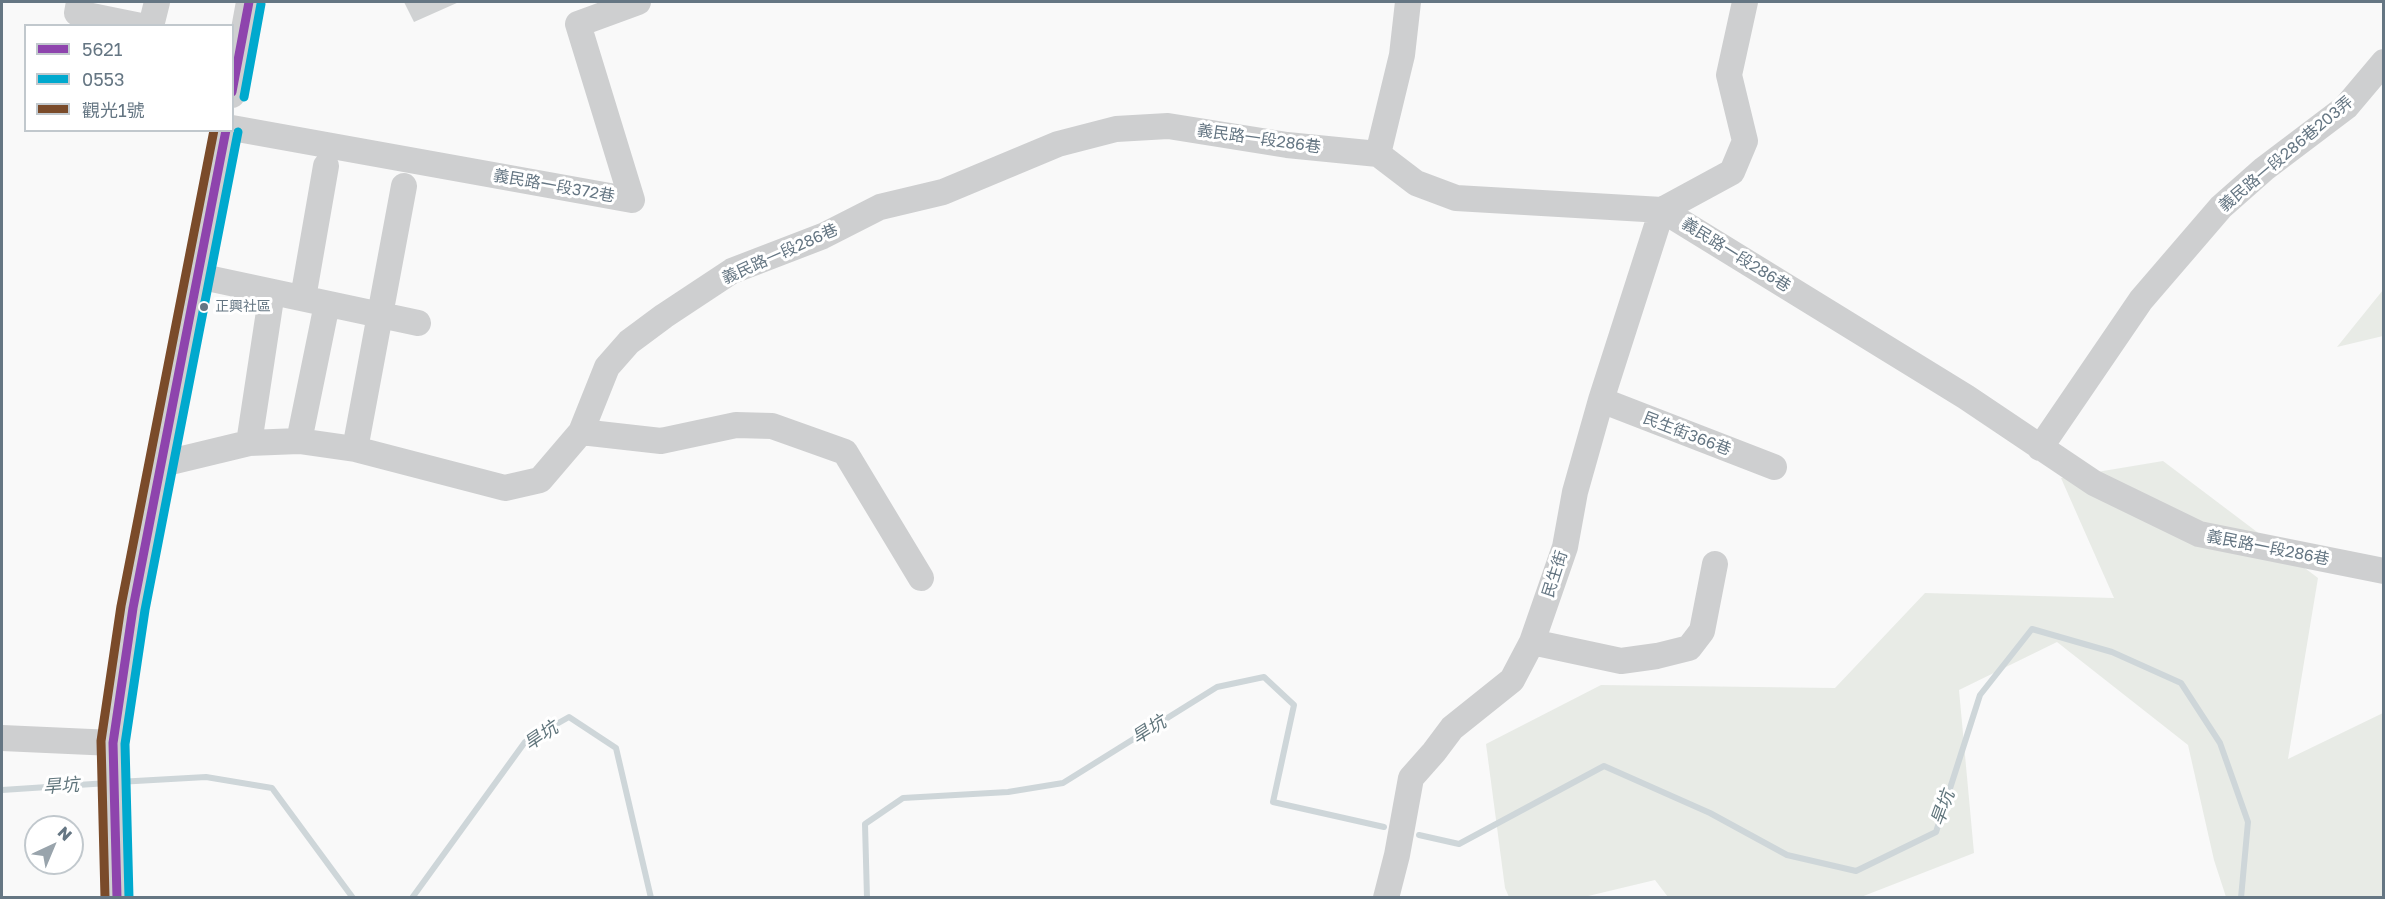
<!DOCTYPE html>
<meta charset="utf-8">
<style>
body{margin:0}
#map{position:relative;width:2385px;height:899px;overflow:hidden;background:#f9f9f9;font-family:"Golos Text","Noto Sans TC",sans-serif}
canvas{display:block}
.frame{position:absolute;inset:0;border:3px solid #657683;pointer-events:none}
.legend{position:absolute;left:24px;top:24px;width:210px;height:108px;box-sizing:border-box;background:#fff;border:2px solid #c1c8cd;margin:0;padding:8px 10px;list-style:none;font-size:18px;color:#657683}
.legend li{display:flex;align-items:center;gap:12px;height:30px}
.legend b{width:30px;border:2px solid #c1c8cd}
.north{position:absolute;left:24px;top:815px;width:60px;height:60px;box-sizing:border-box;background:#fff;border:2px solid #c1c8cd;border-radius:50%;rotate:44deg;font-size:16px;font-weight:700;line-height:24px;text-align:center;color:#657683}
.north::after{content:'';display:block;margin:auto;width:21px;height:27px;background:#99a4ac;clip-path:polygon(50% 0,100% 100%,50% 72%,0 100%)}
</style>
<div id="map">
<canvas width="2385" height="899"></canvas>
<div class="frame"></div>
<ul class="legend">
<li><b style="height:8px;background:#8e44ad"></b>5621</li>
<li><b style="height:8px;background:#00a9ce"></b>0553</li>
<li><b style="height:8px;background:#7a4b2a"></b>觀光1號</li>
</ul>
<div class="north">N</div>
</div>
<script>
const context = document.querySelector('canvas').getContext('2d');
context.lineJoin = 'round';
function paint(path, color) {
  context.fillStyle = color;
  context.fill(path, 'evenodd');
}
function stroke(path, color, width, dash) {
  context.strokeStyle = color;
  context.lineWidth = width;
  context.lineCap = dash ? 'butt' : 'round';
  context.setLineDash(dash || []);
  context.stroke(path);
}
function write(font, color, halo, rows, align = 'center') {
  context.font = font + ' "Golos Text","Noto Sans TC",sans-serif';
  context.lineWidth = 6;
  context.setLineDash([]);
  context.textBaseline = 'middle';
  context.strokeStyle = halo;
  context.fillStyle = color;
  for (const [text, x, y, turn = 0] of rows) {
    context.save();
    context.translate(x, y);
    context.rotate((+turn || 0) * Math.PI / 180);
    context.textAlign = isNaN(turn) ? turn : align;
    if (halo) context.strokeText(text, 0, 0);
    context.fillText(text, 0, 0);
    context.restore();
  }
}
paint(new Path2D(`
 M2383,290V336L2337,347Z
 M2163,461L2318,578L2288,759L2383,713V897H2226L2214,860L2188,745L2057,642L1959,690L1974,853L1861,897H1668L1655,880L1584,897H1509L1505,888L1486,744L1601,685L1835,688L1925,593L2114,598L2061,478Z`), '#e8ebe6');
stroke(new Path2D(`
 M118,782L206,777L272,788L353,898
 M2,790L108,783
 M1419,835L1459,844L1604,766L1710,813L1787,855L1856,871L1936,832L1980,695L2032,629L2112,652L2181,683L2220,743L2248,822L2241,898
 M412,898L525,742L569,717L616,748L651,898
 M867,898L865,824L903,798L1008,792L1063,783L1217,687L1264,677L1294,705L1273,802L1384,827`), '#ced6d9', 6);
paint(new Path2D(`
 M404,2H459L414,22Z`), '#d0d2d3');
stroke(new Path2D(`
 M79,2L77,13L141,26
 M151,26L157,2
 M232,95L249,2
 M232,128L632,200L578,24L638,2
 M1378,154L1402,55L1408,2
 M198,276L418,323
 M303,298L326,166
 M1601,400L1774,467
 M581,432L661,441L736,425L772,426L845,452L921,578
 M299,441L327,304
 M249,443L272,292
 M2040,448L2141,300L2221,207L2264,169L2346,107L2384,62
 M355,449L404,186
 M162,464L249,443L299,441L355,449L505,488L540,480L581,432L607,367L629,342L664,316L732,271L823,236L880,207L943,192L1058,144L1116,129L1168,126L1287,145L1378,154L1416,183L1456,198L1662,210L1966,397L2094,483L2199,534L2384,571
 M1532,642L1621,661L1657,656L1689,648L1702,631L1715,564
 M2,738L113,743
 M117,898L113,743L133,608L226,130
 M1386,898L1397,855L1411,778L1434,752L1452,728L1512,680L1532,642L1565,547L1575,492L1601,400L1662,210L1732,172L1745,141L1729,75L1745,2`), '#cecfd0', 26);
stroke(new Path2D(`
 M232,92L249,2
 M117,898L113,743L133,608L226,130`), '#8e44ad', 9);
stroke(new Path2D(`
 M244,97L261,4
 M129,898L125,744L145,610L238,132`), '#00a9ce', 9);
stroke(new Path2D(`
 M105,898L101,741L121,606L214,130`), '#7a4b2a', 9);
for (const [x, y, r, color] of [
 [204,307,5,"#657683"]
]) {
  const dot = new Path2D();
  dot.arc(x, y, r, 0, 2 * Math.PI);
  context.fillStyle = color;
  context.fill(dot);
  stroke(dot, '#fff', 2);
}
write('14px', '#657683', '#fff', [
 ["正興社區",215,307]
], 'left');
write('16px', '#657683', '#fff', [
 ["義民路一段286巷",1259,139,8],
 ["義民路一段286巷203弄",2286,154,-40],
 ["義民路一段372巷",554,186,10],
 ["義民路一段286巷",780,254,-24],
 ["義民路一段286巷",1736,255,32],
 ["民生街366巷",1687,434,21],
 ["義民路一段286巷",2268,548,11],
 ["民生街",1555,574,-72]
]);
write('italic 18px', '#60757c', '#fff', [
 ["旱坑",1149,730,-32],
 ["旱坑",541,736,-34],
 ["旱坑",61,786,-4],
 ["旱坑",1943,808,-70]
]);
</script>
